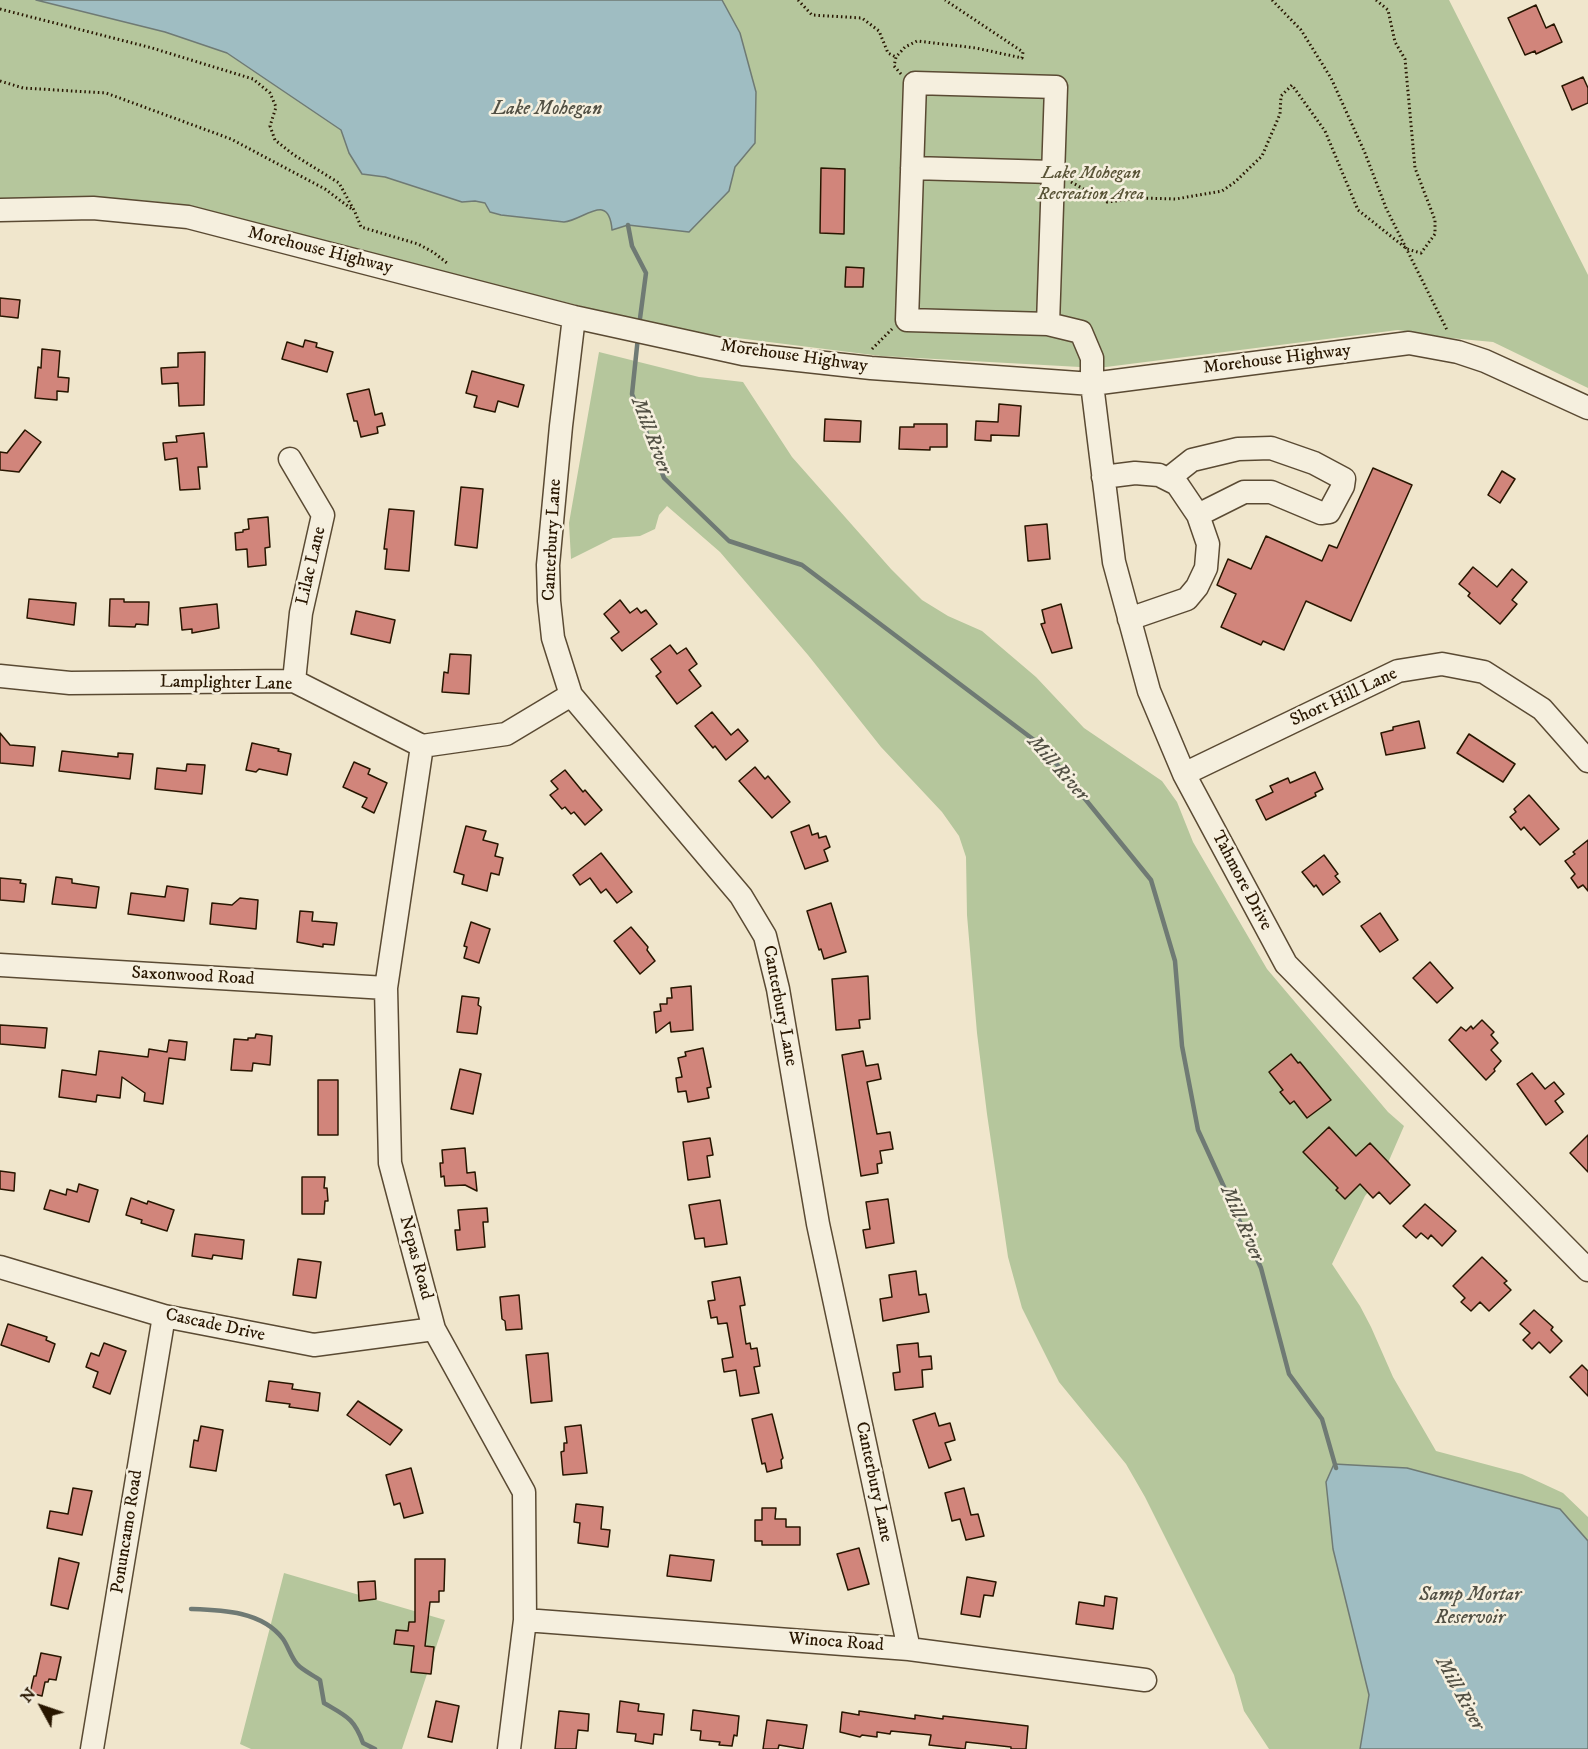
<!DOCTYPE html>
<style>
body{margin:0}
#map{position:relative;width:1588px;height:1749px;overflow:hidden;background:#f0e6cc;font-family:"IM FELL DW Pica",serif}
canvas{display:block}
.north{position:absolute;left:12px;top:1677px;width:60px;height:60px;-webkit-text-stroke:4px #f5efde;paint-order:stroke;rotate:310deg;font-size:16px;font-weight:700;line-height:24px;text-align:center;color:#281600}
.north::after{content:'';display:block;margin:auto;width:21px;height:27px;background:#281600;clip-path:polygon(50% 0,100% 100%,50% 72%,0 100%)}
</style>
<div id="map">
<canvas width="1588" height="1749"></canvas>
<div class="north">N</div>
</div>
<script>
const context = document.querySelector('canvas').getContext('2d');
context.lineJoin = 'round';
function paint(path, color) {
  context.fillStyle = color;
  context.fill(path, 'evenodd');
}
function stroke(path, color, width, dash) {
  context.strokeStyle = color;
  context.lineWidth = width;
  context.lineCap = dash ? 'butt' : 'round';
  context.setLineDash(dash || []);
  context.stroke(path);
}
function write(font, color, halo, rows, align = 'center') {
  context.font = font + ' "IM FELL DW Pica",serif';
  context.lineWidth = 5;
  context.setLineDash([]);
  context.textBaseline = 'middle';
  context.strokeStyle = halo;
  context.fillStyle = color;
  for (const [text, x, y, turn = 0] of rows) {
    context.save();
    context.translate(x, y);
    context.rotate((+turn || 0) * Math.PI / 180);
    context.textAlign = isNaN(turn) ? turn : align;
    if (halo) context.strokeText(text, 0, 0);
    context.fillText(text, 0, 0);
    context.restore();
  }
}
paint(new Path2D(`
 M0,0H1449L1588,275V388L1493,342L1450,338L1398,330L1098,368L881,356L673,330L581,306L396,262L180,204L91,196L0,199Z
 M599,352L699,377L743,382L792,457L891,569L922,600L948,616L982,631L1036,677L1084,728L1162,781L1177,802L1193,842L1267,969L1388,1112L1404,1126L1384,1172L1365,1196L1332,1264L1360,1306L1371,1327L1393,1377L1436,1451L1522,1474L1563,1493L1588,1517V1749H1269L1244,1711L1234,1675L1145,1497L1126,1464L1059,1382L1022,1308L1008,1257L987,1114L977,1033L967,915L966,857L959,836L942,812L881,747L808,655L720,552L667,506L659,515L655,529L640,536L613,538L571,559L569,523Z
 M284,1573L445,1620L402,1749H251L240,1744Z`), '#b5c69c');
const water = new Path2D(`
 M36,0H722L740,33L756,92L755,143L735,167L729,191L689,232L628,225L612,230C609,191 584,220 564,222L501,215L490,212L485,203L475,201L462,202L385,177L362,174L349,153L341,130L227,53L165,32Z
 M1334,1464L1407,1468L1560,1509L1588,1541V1749H1360L1369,1695L1333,1549L1326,1482Z`);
paint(water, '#9fbdc2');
stroke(water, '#6f7a74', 1.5);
stroke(new Path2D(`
 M628,225L632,246L646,273L639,326
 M638,337L632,394L664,478L729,541L802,565L1042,746L1151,880L1175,961L1182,1046L1198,1130L1261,1268L1289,1374L1322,1419L1336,1468
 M191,1609C222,1610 262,1611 283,1639C288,1646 291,1657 297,1664C302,1670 313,1675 320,1680L324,1703C346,1716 354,1718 363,1743L375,1749`), '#6f7a74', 4.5);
const building = new Path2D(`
 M1536,5L1546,28L1554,24L1562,42L1536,54L1535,51L1525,55L1508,18Z
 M1583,77L1588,88V103L1572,110L1562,86Z
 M821,168L845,169L844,234L820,233Z
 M846,267L864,268L863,287H845Z
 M0,298L20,300L18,318L0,316Z
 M305,340L317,343L316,347L333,352L327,372L282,359L287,342L303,347Z
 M42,349L60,351L58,377L69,378L68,392L57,391V400L35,398L38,367L41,368Z
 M205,352L204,405L179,406L178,383L162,384L161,368L178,367V353Z
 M472,371L524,385L518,407L498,401L495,412L474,407L477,396L466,393Z
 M369,389L375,415L382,413L385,425L377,427L378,433L361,437L357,421H354L347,394Z
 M999,404L1021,406L1019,436L991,435V441L975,440L976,421L998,422Z
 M825,419L861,421L860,442L824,441Z
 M914,424H947V447H930V450L899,449L900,427H914Z
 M25,430L41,442L19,472L0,470V452L7,453Z
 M204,433L207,467H198L200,489L180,490L177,458L165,460L163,443L177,442L176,436Z
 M1373,468L1412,485L1351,621L1306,601L1284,650L1263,641L1261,645L1221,627L1236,594L1217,585L1228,559L1251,569L1266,536L1322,561L1329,545L1337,548Z
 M1502,471L1515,479L1500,503L1488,495Z
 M461,487L483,489L477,548L455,545Z
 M389,509L414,511L409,571L385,569L387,549H384Z
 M268,517L270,547L265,548L266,565L248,567L247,549L236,550L235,533L243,532V530L249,529L248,519Z
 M1047,524L1050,559L1028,561L1025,526Z
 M1473,567L1497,587L1512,569L1527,582L1512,600L1517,604L1500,624L1468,596L1470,593L1459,584Z
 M29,599L76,603L74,625L27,618Z
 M110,599H124V602H149L148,625L136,624L135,627L109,626Z
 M620,600L630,613L637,608L641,613L646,610L657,624L622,651L611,638L619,632L604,614Z
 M217,604L219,628L192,633V629L182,630L180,608Z
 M1061,604L1072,648L1052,653L1041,624L1045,623L1042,610Z
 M356,611L395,620L390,643L351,634Z
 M670,645L677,654L686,648L697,664L689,670L701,686L677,704L656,676L661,672L651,659Z
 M450,654L471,655L469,694L442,692L444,672L448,673Z
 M712,712L731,735L738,729L748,741L726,760L715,746L713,748L695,726Z
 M1419,721L1425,748L1386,755L1381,733L1393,730V727Z
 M0,733L10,745L35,747L33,766L0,763Z
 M1469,734L1515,764L1503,782L1457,753Z
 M252,743L279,749L278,751L291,754L287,775L259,769L256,772L246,770Z
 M62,751L118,757V753L133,754L130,779L59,771Z
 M354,762L370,769L368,774L387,783L374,813L362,807L367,798L343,787Z
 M187,764L205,765L202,794L155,789L157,768L186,771Z
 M755,767L765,779L768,776L790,802L772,818L739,781Z
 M565,770L583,792L585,790L602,810L585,825L574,812L571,814L565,807L562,809L550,795L558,789L551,781Z
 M1315,772L1323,789L1315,793L1316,796L1266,820L1256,800L1273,792L1270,786L1288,778L1290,783Z
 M1529,795L1559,829L1540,845L1524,827L1521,830L1510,817L1516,812L1514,809Z
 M809,825L812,835L818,833L819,838L826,836L830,847L824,850L828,861L805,869L791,832Z
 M466,826L486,831L483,840L498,844L495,856L503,858L499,875L491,873L487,891L462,884L464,875L454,872Z
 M1588,840V891L1583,885L1578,888L1571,878L1575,874L1565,861L1575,854L1573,852Z
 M601,853L632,892L617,903L606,889L601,893L590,878L580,885L573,875Z
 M1324,855L1338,874L1335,876L1340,882L1323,895L1316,885L1314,887L1302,872Z
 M56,877L72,879V883L99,887L96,908L52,904Z
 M0,878L21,880L20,883L26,884L24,902L0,900Z
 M167,886L188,889L184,921L128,914L131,893L165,897Z
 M240,898L258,900L256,929L210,924L212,903L232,905Z
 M831,903L846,952L824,959L821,949L819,950L807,911Z
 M300,911L313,912L312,921L337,923L334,945L323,944V947L297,942Z
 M1380,913L1398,940L1380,952L1361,926Z
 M471,922L490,929L479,963L464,958L467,947L464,946Z
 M631,927L648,947L647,950L655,961L640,974L614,941Z
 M1430,962L1453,988L1437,1003L1413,978Z
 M868,976L870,1019L859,1020L860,1028L836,1030L832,979Z
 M691,986L693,1030L671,1032L670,1022L656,1033L654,1012L661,1011L660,1004H667V998H672L671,988Z
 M462,996L479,998L478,1005L481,1007L477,1034L457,1032Z
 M1482,1020L1494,1032L1491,1035L1498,1043L1491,1050L1501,1061L1494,1069L1495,1071L1486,1080L1449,1040L1461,1027L1466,1031L1471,1026L1473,1029Z
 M0,1025L47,1028L45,1048L0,1044Z
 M256,1034L272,1036L270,1065L253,1063L252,1071L231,1070L234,1039L248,1040V1038H255Z
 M169,1040L187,1042L185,1060L169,1058L163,1104L144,1101L145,1093L122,1077L120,1098L97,1095L96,1102L59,1097L62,1070L96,1075L99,1051L148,1057L149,1049L167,1052Z
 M703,1048L711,1087L707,1088L709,1098L688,1102L686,1091L678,1092L676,1078L682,1077L678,1058L686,1056L685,1052Z
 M863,1051L866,1066L878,1064L881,1079L867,1082L877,1134L890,1132L893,1149L880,1151L882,1163L877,1164L878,1173L861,1176L842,1055Z
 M1291,1054L1298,1063L1300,1062L1331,1100L1307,1118L1294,1101L1290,1104L1280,1092L1283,1090L1269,1072Z
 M460,1069L481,1074L473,1114L451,1109Z
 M1532,1073L1545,1089L1554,1082L1564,1094L1555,1101L1563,1112L1546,1125L1517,1084Z
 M318,1080H338V1135H318Z
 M1329,1127L1356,1156L1370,1143L1410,1185L1390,1204L1379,1192L1373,1198L1360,1184L1345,1199L1336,1190L1338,1188L1303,1152Z
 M1588,1135V1172L1570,1153Z
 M710,1138L713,1155L707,1156L710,1177L688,1180L683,1142Z
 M465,1148L467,1173L475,1172L477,1191L465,1185L445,1186L444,1176L441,1177L440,1163H443L442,1150Z
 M0,1171L15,1173L14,1191L0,1189Z
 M302,1177H325L324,1188H327L328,1201H325L324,1214H302Z
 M79,1184L98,1190L89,1222L44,1209L50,1190L66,1195L67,1189L77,1192Z
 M131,1198L147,1204L148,1201L174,1210L167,1231L141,1223L142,1220L126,1215Z
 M888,1199L894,1243L866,1248L863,1230L870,1229L866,1202Z
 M720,1200L727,1244L705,1247L704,1238L695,1239L689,1205Z
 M1425,1204L1456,1231L1442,1246L1431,1235L1428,1239L1421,1233L1416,1238L1403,1226Z
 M487,1208L488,1222H483L485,1247L457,1250L455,1230H460L458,1210Z
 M195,1234L244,1240L242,1259L213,1255L212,1259L192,1256Z
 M1482,1257L1507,1281L1504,1283L1511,1290L1489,1311L1480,1302L1471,1311L1461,1302L1465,1298L1453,1286Z
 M298,1259L321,1262L316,1298L293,1295Z
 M916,1271L919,1295L926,1294L929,1312L883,1321L880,1299L892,1297L889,1275Z
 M740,1277L745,1305L740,1306L746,1344L750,1343L751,1349L757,1348L760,1366L754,1367L759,1393L740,1396L736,1370L724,1372L722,1359L733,1357L727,1323L718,1324L717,1317L711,1318L708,1301L715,1300L712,1282Z
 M519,1295L522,1329L506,1330L505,1321L502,1319L500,1297Z
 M1534,1310L1553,1327L1551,1330L1562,1341L1550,1353L1539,1342L1532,1349L1523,1340L1530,1333L1520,1324Z
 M8,1324L47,1337L46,1340L55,1344L49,1362L1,1345Z
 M104,1343L126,1351L110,1394L93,1387L98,1372L86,1367L91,1353L99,1356Z
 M918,1343L919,1357L931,1356L932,1369L922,1370L923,1387L895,1390L893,1373L900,1372L897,1345Z
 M548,1353L552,1401L531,1403L526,1355Z
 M1582,1365L1588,1371V1396L1570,1377Z
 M269,1381L293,1384L292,1389L320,1393L318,1411L289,1407L290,1404L266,1401Z
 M358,1401L402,1430L390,1445L347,1415Z
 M935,1413L939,1426L950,1423L955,1440L945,1443L951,1460L929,1468L913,1420Z
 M772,1414L783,1458L781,1460L782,1468L767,1472L765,1463L762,1464L752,1419Z
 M581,1425L587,1473L563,1475L561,1452L564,1451V1443H567L565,1427Z
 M201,1426L223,1430L216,1471L190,1467L194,1440L198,1441Z
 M411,1468L423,1513L404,1518L400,1503L394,1505L386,1475Z
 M73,1488L92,1491L82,1535L47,1528L50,1511L68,1514Z
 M964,1488L971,1515L978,1514L984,1536L966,1540L960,1519L952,1521L945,1493Z
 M576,1504L603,1507L601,1529L610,1530L608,1547L578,1543L580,1523L574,1522Z
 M762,1508H776L775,1519H786V1527H800V1545H762V1541H755V1520H762Z
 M859,1548L869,1584L848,1590L837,1554Z
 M670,1555L714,1560L711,1581L667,1576Z
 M59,1558L79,1563L68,1609L51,1605Z
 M415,1559H445L444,1591H439V1602H430L425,1646L434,1647L431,1674L411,1672L414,1646L394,1644L396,1630L408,1631L409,1622H415Z
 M967,1577L996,1582L993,1596L984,1595L980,1617L961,1614Z
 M375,1581L376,1599L359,1601L358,1582Z
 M1105,1596L1117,1598L1113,1629L1076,1624L1079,1602L1104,1606Z
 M41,1653L61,1657L56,1680L49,1679L48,1682H45L42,1696L30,1693L34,1676H36Z
 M436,1701L459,1706L452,1742L428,1737Z
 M620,1701L639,1704L638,1711L664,1714L662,1735L654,1734L653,1744L635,1741L636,1734L617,1732Z
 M693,1710L739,1716L737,1736L734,1735L732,1746L719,1745L720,1742L700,1740L701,1731L691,1730Z
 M559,1711L589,1714L588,1731L578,1730L576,1749H555Z
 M859,1711L915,1719V1715L943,1719V1716L1028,1726L1026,1749H1011V1747L966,1742L965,1749L929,1745L931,1735L891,1731L890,1734L877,1732V1737L862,1735L860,1737L840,1732L842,1712L859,1715Z
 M767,1720L807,1725L803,1749L779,1745L778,1749H763Z`);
paint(building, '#d1857b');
stroke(building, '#281600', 1.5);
const minor = new Path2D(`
 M912,168L1053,172
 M0,210L93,208L188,217L574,317L743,354L871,368L1092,384L1409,343L1458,352L1485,361L1588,408
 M574,317L561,426L548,565L549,601L553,638L571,695L741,896L765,936L778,989L818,1224L909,1649
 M1048,324L1056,87L915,83L907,320L1048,324L1081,332L1092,358V384L1114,562L1149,691L1184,774L1286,964L1588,1270
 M290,459L323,515L301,613L294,681
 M1103,477L1135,473L1159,475L1177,484L1198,515L1208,544L1206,568L1197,587L1187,599L1129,619
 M1168,479L1192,460L1238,449L1271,448L1314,463L1344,479L1343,486L1329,512L1321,513L1271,492H1244L1198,515
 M0,676L70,683L294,681L422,746L506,734L571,695
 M422,746L386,988L390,1163L434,1329L524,1492L525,1620L509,1749
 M1184,774L1398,671L1442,664L1484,672L1542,709L1588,761
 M0,965L386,988
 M0,1267L164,1316L314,1345L434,1329
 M525,1620L909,1649L1145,1680
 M92,1749L164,1316`);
stroke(minor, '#5a4a33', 25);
stroke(new Path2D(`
 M798,0L812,15L862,18L879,31L888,53L896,57
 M1272,0L1301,30L1331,78L1365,153L1386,208L1447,330
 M0,9L152,48L253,79L270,93L276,107L270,126L275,140L294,155L339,183L355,212L361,227L418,244L433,252L447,263
 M901,74L894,66L896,57L905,47L917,41L976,48L1022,58L1023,52L945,0
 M0,81L23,88L106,93L231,139L325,189L353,210
 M1071,182L1107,202L1142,198L1176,199L1222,191L1235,182L1262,156L1280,114L1281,96L1292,85L1325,131L1358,210L1407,249L1421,253L1435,234V220L1415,168L1405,59L1395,42L1388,10L1376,0
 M872,349L892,329`), '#281600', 3, [1.5, 3]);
stroke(minor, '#f5efde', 22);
write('italic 18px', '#595437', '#f5efde', [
 ["Lake Mohegan",1091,174],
 ["Recreation Area",1091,195]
]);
write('18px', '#281600', '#f5efde', [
 ["Morehouse Highway",320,251,14],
 ["Morehouse Highway",794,357,8],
 ["Morehouse Highway",1277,360,-7],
 ["Canterbury Lane",553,540,-87],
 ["Lilac Lane",312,566,-77],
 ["Lamplighter Lane",226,684,1],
 ["Short Hill Lane",1344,698,-25],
 ["Tahmore Drive",1241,881,62],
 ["Saxonwood Road",193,977,3],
 ["Canterbury Lane",779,1006,79],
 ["Nepas Road",415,1258,75],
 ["Cascade Drive",215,1326,12],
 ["Canterbury Lane",873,1482,78],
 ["Ponuncamo Road",128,1532,-81],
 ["Winoca Road",836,1643,4]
]);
write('italic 20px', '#525044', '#f5efde', [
 ["Lake Mohegan",547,110],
 ["Mill River",650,436,69],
 ["Mill River",1057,769,48],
 ["Mill River",1241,1224,66],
 ["Samp Mortar",1470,1596],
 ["Reservoir",1470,1619],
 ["Mill River",1459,1694,61]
]);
</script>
